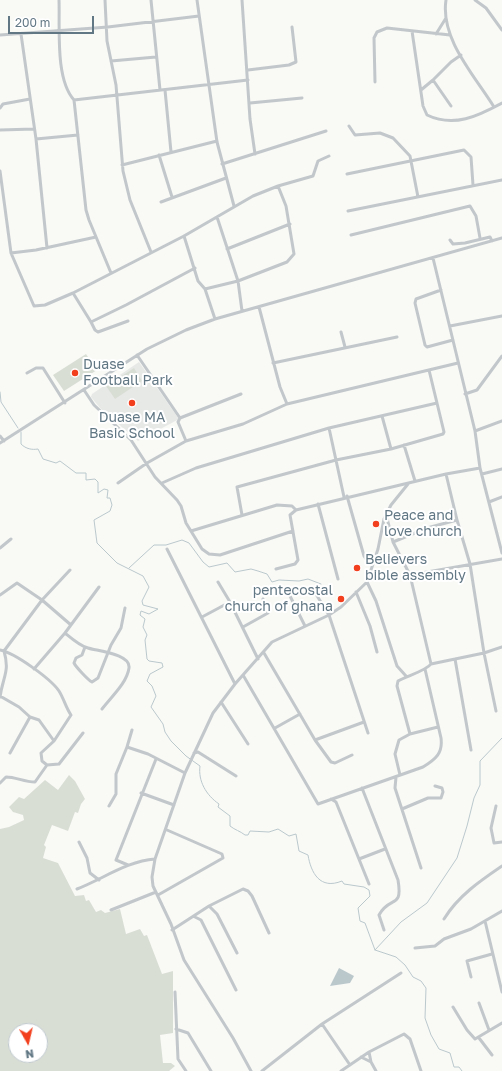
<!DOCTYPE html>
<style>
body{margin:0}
#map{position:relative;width:502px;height:1071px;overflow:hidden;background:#f9f9f6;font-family:"Golos Text",sans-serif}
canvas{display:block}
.north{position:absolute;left:8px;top:1023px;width:40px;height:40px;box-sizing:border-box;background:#fff;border:1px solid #c0c9ce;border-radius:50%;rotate:172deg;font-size:11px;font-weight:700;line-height:16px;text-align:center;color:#617784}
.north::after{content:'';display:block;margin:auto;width:14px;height:18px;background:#f23f1d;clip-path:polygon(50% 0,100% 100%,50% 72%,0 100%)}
.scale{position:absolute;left:8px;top:16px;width:86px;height:18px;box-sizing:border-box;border:2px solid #617784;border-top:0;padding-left:5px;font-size:12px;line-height:14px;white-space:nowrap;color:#617784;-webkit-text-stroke:3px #fff;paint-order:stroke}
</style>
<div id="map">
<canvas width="502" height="1071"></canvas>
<div class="north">N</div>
<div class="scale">200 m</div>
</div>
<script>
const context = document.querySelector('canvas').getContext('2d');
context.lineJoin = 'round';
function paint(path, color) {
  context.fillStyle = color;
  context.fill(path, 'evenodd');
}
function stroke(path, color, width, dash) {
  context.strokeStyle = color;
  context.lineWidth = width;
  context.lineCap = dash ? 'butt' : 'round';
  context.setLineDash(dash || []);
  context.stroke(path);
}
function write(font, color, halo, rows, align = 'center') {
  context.font = font + ' "Golos Text",sans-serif';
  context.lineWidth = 4;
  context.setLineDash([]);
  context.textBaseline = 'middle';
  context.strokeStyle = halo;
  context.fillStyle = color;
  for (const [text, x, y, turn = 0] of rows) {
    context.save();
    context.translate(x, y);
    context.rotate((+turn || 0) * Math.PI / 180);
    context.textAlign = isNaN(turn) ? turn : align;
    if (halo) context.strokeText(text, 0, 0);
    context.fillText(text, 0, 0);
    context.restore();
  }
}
paint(new Path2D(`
 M139,362L179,419L138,441L100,408L91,397L92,394Z`), '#e7e9e7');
paint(new Path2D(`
 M86,354L97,370L64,391L53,375Z
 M134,368L142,381L115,399L106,386Z
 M69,775L75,781L85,799L81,804L78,813L75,812L68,831L52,825L44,845L46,847L43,858L58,863L75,896L84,895L86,901L89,900L96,912L101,910L105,913L120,909L126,934L140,929L144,936L147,935L162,974L173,971V1033L160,1035L163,1063H171L175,1066L169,1071H0V829L9,827L24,820L23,815L13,812L9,807L19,797L24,799L45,780L58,790ZM16,1031H40V1055H16Z`), '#d9ded5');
paint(new Path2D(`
 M339,968L354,976L350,983L330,986Z`), '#bac8cc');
stroke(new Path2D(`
 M0,392L1,402L18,428
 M21,432V444C26,449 32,450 38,449L43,459L56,463L60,461L76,473H86V480L95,479L98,482V493L104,489L108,490L107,498H110L112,505L110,511L94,520L97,543L117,563L143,576L149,587L142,601L143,605L158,609L149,614L141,611L140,615L145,619L143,627L147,635L145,640L147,659L149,661L162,663L163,667L150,674L147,681L152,686L156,696L151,707L163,724L165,732L171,741L186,756L200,766C198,781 206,795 219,804L218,807L230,816V826C235,830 240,831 245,835H248L250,831L269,832L278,829L289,836L296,834L299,851L308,855C311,873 320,890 342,881L344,884L364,887L369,890L370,896L358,908L360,921L365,923L375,950L396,957L405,965L413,977L421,981L426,988L425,1018L431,1035L439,1049L450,1053L454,1067H459L462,1071
 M129,568L154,545H166L182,540L189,543L203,562L209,567L227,563L235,572L251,569L258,571L267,574L272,582L279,580L299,581L308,579L321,584
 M375,950L401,922L427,903L457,858L467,826L474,798L480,785V761L502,738`), '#bac8cc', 1);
stroke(new Path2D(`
 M59,0C60,28 55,79 74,100L86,210L89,220L111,273
 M105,0L107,41L116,85L123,171L130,200L151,252
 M151,0L160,90
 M197,0L217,142L234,206
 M242,0L250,119L255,154
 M446,0C440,39 475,76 494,107
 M475,0L486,8L502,30
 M412,31L423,106L427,115C454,128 478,116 502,103
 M21,34L36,139L47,248
 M436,34L446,18
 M0,35L108,27L199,16
 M111,61L156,57
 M248,70L289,65L296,62L292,27
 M375,82L374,38L377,32L387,28L450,35
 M165,90L171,152
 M421,90L433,80
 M74,100L248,80
 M250,103L302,98
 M451,106L433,80L451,62L461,55
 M0,108L3,104L30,99
 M349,126L355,135L380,133L393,138L410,156L418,197
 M0,130L34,129
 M36,139L78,135
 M159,155L172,197
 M222,164L326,131
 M122,165L217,141
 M0,171L11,253L34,306L45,305L73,293L184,236L253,196L278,186L286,206L294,254L287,262L238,281L205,289L198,281L184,236
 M347,174L464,150L471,157L473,185
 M278,186L313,176L318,161L329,156
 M161,202L226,178
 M348,211L502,180
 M217,217L238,281L242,311
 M351,235L470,206L476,216L480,238
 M450,240L453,244L465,243L490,237L492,241
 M227,249L290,224
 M11,253L36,250L96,237
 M433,258L475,431L480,468L502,553
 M205,289L215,319
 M441,290L416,299L415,303L425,345L427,347L453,340
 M73,293L91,322L126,305L195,268
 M259,307L280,387L287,404
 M91,322L95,330L98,332L128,321
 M450,326L502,316
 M341,332L345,347
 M137,355L180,418L178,422L186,441
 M273,363L397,337
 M27,373L36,368H43L65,403
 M84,390L94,405L131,440L155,477L177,500L181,506L186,523L202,549L209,554L220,555L293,531
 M465,394L477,390L502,356
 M382,416L391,449
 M180,418L241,394
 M329,428L344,497
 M475,431L502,421
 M0,436L4,441
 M0,443L147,349L186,330L215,319L502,238
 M404,445L415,481
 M446,474L457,520L470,564L484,653L496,711
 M482,474L502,469
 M118,483L147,463L186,441L243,424L287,404L458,363
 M162,483L196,468L329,428L437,403
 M347,496L364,556L366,559L374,562
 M489,502L502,497
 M318,504L338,579
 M386,514L393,542L410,575L431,664
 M242,515L237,487L336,460L391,449L443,434L444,432L429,370
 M191,531L277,505L292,506L296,510
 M393,542L427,528L457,520
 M0,548L11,539
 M167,549L235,684
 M276,569L295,564L298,560L290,515L296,510L446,474L480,468
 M410,575L502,559
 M218,582L230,602L258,659
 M367,582L376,601L397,666L406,676
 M99,587L65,633C71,638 80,646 88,648C97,651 131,654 129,668C127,683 111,697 102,709
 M287,590L305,626
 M314,591L329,615L368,733
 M356,592L370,626L377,652
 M0,595L17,583L42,600L71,625
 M202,617L230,602
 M243,627L268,613L263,599
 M85,647L82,655L76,658L74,663C76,667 88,680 92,682L98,678L111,645L121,628L125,608
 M0,650C15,653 51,679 59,691C64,699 66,708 71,715L54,741
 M264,653L315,740L331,762L335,763L352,755
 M455,659L471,750
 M34,669L65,633
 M243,675L318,804L423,767C436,759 443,753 441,738L425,669
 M0,696L19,707L30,717L39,720L54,741L41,753L42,761L47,765L59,764L83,733
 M0,697C3,676 10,672 4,651L42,600L70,570
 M221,702L248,744
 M275,728L300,714
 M132,730L127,747L148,754L185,773
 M410,734L397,686L398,681C406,676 426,671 431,664L484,653L502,647
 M315,740L364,722
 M10,753L30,717
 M194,753L198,752L236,776
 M400,775L395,754L399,740L410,734L438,727
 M396,777L395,788L421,868
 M0,783L6,777C16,777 24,782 35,782L47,765
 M362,788L398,880C403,910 390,895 379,915L384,930
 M141,793L174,805
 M331,799L336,802L369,884
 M109,806L116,794V774L127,747
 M496,806L491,828L494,843L502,842
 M402,809L428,798H441L443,792L442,788L435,786
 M79,842L87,858L90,873L99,880
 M359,859L385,849
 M128,865L116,860L156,759
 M77,889C103,879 127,861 155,859
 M158,895L223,858L222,854L167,830
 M209,906L217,914L237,953
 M111,910L156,892
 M195,917L201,920L236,990
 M444,919C458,896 480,881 502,866
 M485,921L502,992
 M172,930L209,906L243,889L248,891L252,896L269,933
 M415,948L435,946L444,939L471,929L502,911
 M471,977L467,961L492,954
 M175,992L178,1059L186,1071
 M479,1003L489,1030
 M453,1007L467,1030L475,1039L502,1023
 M322,1024L350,1065
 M176,1029L188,1033L211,1071
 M479,1038L492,1055
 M369,1052L371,1062L376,1071
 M361,1057L371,1062
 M251,1071L233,1038L184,960L171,924L153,886L152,877L155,859L185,773L213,713L235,684L272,642L329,615L341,607L367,582L378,549L384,519L391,505L408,484
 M262,1071L322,1024L401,973
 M341,1071L369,1052L404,1034L410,1039L421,1071`), '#c1c7ca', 3);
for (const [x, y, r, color] of [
 [75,373,4,"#f23f1d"],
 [132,403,4,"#f23f1d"],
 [376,524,4,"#f23f1d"],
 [357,568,4,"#f23f1d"],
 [341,599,4,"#f23f1d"]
]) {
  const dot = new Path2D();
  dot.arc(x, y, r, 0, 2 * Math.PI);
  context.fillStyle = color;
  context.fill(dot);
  stroke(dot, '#fff', 1.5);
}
write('14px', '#617784', '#fff', [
 ["Duase",83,365],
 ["Football Park",83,381],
 ["Duase MA",132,418,"center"],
 ["Basic School",132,434,"center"],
 ["Peace and",384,516],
 ["love church",384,532],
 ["Believers",365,560],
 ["bible assembly",365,576],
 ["pentecostal",333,591,"right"],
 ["church of ghana",333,607,"right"]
], 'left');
</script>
